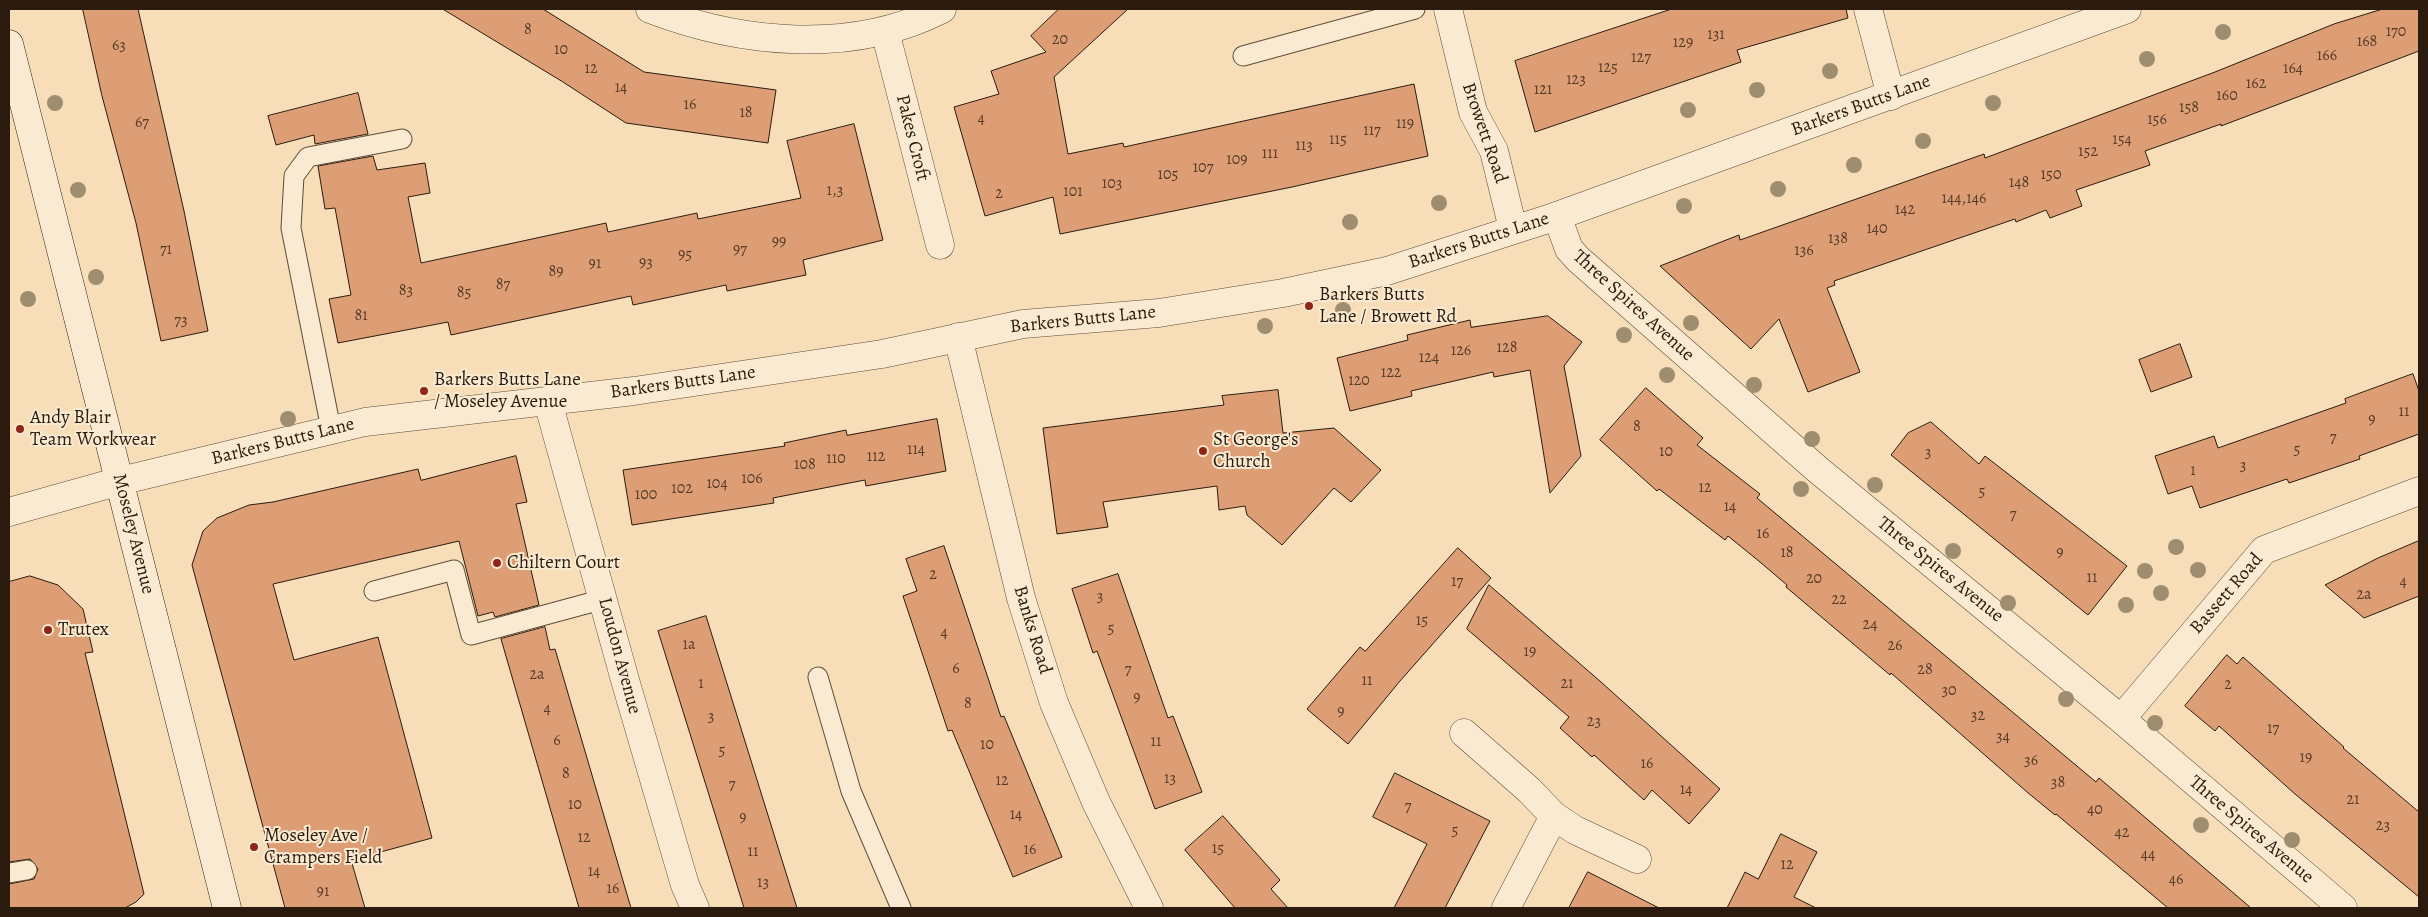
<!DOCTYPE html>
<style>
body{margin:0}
#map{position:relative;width:2428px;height:917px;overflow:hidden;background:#f7deb8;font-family:Alegreya,serif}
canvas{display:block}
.frame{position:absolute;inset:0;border:10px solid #2a1b0e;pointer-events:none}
</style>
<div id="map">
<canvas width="2428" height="917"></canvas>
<div class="frame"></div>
</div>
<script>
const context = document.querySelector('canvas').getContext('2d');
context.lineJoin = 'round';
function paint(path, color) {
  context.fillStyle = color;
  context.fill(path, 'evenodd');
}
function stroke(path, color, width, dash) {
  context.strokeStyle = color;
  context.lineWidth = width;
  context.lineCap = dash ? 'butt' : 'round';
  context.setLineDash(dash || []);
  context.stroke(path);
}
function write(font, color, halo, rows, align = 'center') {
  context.font = font + ' Alegreya,serif';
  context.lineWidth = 4;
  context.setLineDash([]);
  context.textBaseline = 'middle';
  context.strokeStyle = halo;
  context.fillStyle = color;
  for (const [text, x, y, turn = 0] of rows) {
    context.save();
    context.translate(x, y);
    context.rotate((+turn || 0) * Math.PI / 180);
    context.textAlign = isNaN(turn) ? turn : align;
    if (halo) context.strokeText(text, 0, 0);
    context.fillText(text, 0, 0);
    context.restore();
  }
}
const building = new Path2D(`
 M83,9H138L184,211L208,331L161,341L136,223L102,96Z
 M443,9H543L644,72L776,90L768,143L626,123L563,82Z
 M1059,9H1128L1054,77L1068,154L1123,143L1124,147L1414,84L1428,156L1292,187L1060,234L1053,197L985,216L954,107L999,94L991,71L1046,52L1031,36Z
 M1672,9H1846L1848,18L1737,50L1741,62L1535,132L1515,61Z
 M2383,9H2419V51L2221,126V124L2145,151L2150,165L2076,190L2082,206L2050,218L2046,210L2016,222L2015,219L1834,281L1835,285L1827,288L1860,372L1808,392L1779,319L1751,349L1660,266L1739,235L1740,240L1984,154L1985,158L2215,72L2334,24Z
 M358,93L368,134L315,144L314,135L276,145L268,116Z
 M854,124L883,240L803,260L806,275L727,291L726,285L633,305L631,296L451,335L448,322L338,343L329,299L351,295L335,208L325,209L318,166L373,156L377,170L425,163L430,193L408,197L421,263L606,223L608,232L697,213L698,219L801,198L787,141Z
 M1548,316L1582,342L1564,366L1581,456L1550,493L1530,370L1494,377L1493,372L1411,391L1412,396L1350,411L1337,358L1408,340L1407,335L1470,320L1471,327Z
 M2180,344L2192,377L2151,392L2139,360Z
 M2413,374L2419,391V434L2359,456L2360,459L2289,483L2287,479L2200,508L2192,486L2168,494L2155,456L2214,436L2218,448L2346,403L2345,399Z
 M1646,388L1703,438L1697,445L1760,494L1757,498L2096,782L2099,778L2251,908H2168L2056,814L2055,815L2027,792L1891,673L1890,675L1786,587L1787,585L1760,562L1728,536L1725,540L1659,489L1657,491L1600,440Z
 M1278,390L1283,433L1334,428L1381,470L1351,502L1334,488L1282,545L1247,515L1245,506L1219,510L1217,486L1103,502L1108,527L1057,534L1043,428L1224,405L1222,396Z
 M937,419L946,471L866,486L865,480L773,498L774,503L632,525L623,470L785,446L784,443L846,430L847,435Z
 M1931,422L1979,464L1985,456L2127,566L2088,615L1891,455L1908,433Z
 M516,456L527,502L516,504L539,605L495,617L493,612L478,616L459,541L273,584L294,660L378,637L432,838L351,860L365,908H285L192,565L203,531L217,518L249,505L273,502L418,469L421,480Z
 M2419,541V596L2364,618L2325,585L2378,558Z
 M944,546L1001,717L1004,716L1062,857L1013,877L952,730L948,731L903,596L917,591L906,559Z
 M1458,548L1491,578L1400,681L1348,744L1307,709L1360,647L1365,651Z
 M1118,574L1168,718L1173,716L1202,792L1155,809L1097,651L1093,653L1072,589Z
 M30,576L58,585L83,609L93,652L85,653L144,894L136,902L125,908H9V884L34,879L38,869L30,859L9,862V582Z
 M1489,585L1601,682L1720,789L1689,824L1652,790L1644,800L1594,755L1592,757L1560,728L1569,717L1467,629Z
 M706,616L781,857L797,908H744L728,856L658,631Z
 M545,627L550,650L555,649L631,908H579L501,639Z
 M2227,655L2237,664L2243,657L2344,747L2343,748L2419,812V897L2295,794L2219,726L2215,731L2185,706Z
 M1395,773L1490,821L1445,908H1394L1427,844L1373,817Z
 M1223,816L1280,880L1271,889L1288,908H1235L1185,850Z
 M1781,834L1817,852L1794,897L1816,908H1727L1745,872L1758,879Z
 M1588,872L1659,908H1569Z`);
paint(building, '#de9e75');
stroke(building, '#2a1b0e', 1);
const service = new Path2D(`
 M1243,56L1415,9
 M331,429L291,228L294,176L308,157L402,139
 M374,591L454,570L471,635L604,599
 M818,677L851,791L901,908
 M9,873L27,870`);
const minor = new Path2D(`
 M650,9C741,44 852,55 942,9
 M1448,9L1473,112L1494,151L1513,229
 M1868,9L1891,96
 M885,31L940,245
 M1557,216L1569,249L1578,259L1817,469L2121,719L2343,908
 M958,337L1021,598L1054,703L1096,802L1149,908
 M548,402L625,680L685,885L695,908
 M2121,719L2264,550L2419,491
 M1464,733L1529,790L1554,816L1575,830L1637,859
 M1506,908L1554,816`);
const tertiary = new Path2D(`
 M9,512L120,481L365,422L634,391L882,354L1023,324L1159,313L1283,293L1387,271L1557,216L2127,9`);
const secondary = new Path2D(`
 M9,44L227,908`);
stroke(service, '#5d4c38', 21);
stroke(minor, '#5d4c38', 29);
stroke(tertiary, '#5d4c38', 29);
stroke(secondary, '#2a1b0e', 29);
stroke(service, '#faead1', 19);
stroke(minor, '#faead1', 28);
stroke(tertiary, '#faead1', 28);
stroke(secondary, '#faead1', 28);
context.fillStyle = '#9e8e6f';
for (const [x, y] of [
 [2223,32],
 [2147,59],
 [1830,71],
 [1757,90],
 [55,103],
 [1993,103],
 [1688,110],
 [1923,141],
 [1854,165],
 [1778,189],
 [78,190],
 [1439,203],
 [1684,206],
 [1350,222],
 [96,277],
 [28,299],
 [1343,310],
 [1691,323],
 [1265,326],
 [1624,335],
 [1667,375],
 [1754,385],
 [288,419],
 [1812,439],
 [1875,485],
 [1801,489],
 [2176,547],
 [1953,551],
 [2198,570],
 [2145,571],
 [2161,593],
 [2008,603],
 [2126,605],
 [2066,699],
 [2155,723],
 [2201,825],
 [2292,840]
]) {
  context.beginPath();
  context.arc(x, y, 8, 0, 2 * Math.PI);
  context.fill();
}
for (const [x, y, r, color] of [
 [1309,306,5,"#8f2418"],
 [424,391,5,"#8f2418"],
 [20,429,5,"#8f2418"],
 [1203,451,5,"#8f2418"],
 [497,563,5,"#8f2418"],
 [48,630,5,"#8f2418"],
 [254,847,5,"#8f2418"]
]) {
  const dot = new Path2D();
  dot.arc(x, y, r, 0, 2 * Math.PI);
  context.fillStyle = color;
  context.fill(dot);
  stroke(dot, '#faead1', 2);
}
write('16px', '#573c28', null, [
 ["8",528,30],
 ["170",2396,32],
 ["131",1716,35],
 ["20",1060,40],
 ["168",2367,42],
 ["129",1683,43],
 ["63",119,46],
 ["10",561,50],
 ["166",2327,56],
 ["127",1641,58],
 ["125",1608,68],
 ["12",591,69],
 ["164",2293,69],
 ["123",1576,80],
 ["162",2256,84],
 ["14",621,88],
 ["121",1543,90],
 ["160",2227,96],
 ["16",690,105],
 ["158",2189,108],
 ["18",746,113],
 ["4",981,119],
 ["156",2157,120],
 ["67",142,123],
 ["119",1405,124],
 ["117",1372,131],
 ["115",1338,140],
 ["154",2122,140],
 ["113",1304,146],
 ["152",2088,152],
 ["111",1270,154],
 ["109",1237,160],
 ["107",1203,168],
 ["105",1168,175],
 ["150",2051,175],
 ["148",2019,183],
 ["103",1112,184],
 ["1,3",835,191],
 ["101",1073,192],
 ["2",999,194],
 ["144,146",1964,199],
 ["142",1905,210],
 ["140",1877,229],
 ["138",1838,239],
 ["99",779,242],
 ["71",166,250],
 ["97",740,250],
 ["136",1804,251],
 ["95",685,255],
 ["93",646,263],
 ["91",595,264],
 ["89",556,272],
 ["87",503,285],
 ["83",406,291],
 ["85",464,293],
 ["81",361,316],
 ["73",181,321],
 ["128",1507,348],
 ["126",1461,351],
 ["124",1429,358],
 ["122",1391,373],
 ["120",1359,381],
 ["11",2404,412],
 ["9",2372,420],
 ["8",1637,427],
 ["7",2333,438],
 ["114",916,450],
 ["5",2297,450],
 ["10",1666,452],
 ["3",1928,453],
 ["112",876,457],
 ["110",836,459],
 ["108",805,465],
 ["3",2243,466],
 ["1",2193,471],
 ["106",752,479],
 ["104",717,484],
 ["12",1705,488],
 ["102",682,489],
 ["5",1982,492],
 ["100",646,495],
 ["14",1730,507],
 ["7",2013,515],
 ["16",1763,534],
 ["18",1787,553],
 ["9",2060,553],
 ["2",933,575],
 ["11",2092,578],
 ["20",1814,579],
 ["17",1457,582],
 ["4",2403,582],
 ["2a",2364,595],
 ["3",1100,597],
 ["22",1839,600],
 ["15",1422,621],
 ["24",1870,625],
 ["5",1111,629],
 ["4",944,633],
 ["1a",689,645],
 ["26",1895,646],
 ["19",1530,652],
 ["6",956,669],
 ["7",1128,670],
 ["28",1925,670],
 ["2a",537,675],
 ["11",1367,681],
 ["1",701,684],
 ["21",1567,684],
 ["2",2228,685],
 ["30",1949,691],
 ["9",1137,698],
 ["8",968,704],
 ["4",547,709],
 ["9",1341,712],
 ["32",1978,716],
 ["3",711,717],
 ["23",1594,722],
 ["17",2273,729],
 ["34",2003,737],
 ["6",557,741],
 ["11",1156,742],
 ["10",987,745],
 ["5",722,751],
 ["19",2306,758],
 ["36",2031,761],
 ["16",1647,764],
 ["8",566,774],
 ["13",1170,779],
 ["12",1002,781],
 ["38",2058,783],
 ["7",732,785],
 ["14",1686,790],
 ["21",2353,800],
 ["10",575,805],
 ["7",1408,807],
 ["40",2095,810],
 ["14",1016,815],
 ["9",743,818],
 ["23",2383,826],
 ["5",1455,831],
 ["42",2122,833],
 ["12",584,838],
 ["15",1218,849],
 ["16",1030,850],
 ["11",753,852],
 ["44",2148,855],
 ["12",1787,865],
 ["14",594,872],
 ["46",2176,880],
 ["13",763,883],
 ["16",613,889],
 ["91",323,892]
]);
write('19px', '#2a1b0e', '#faead1', [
 ["Barkers Butts Lane",1861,106,-20],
 ["Browett Road",1484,133,71],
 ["Pakes Croft",912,138,76],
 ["Barkers Butts Lane",1479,241,-18],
 ["Three Spires Avenue",1633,306,42],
 ["Barkers Butts Lane",1083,320,-6],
 ["Barkers Butts Lane",683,383,-8],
 ["Barkers Butts Lane",283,442,-14],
 ["Moseley Avenue",133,534,76],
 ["Three Spires Avenue",1940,570,39],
 ["Bassett Road",2227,594,-49],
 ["Banks Road",1032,630,73],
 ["Loudon Avenue",619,656,75],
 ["Three Spires Avenue",2251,830,40]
]);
write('19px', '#2a1b0e', '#faead1', [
 ["Barkers Butts",1319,295],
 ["Lane / Browett Rd",1319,317],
 ["Barkers Butts Lane",434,380],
 ["/ Moseley Avenue",434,402],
 ["Andy Blair",30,418],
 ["Team Workwear",30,440],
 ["St George's",1213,440],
 ["Church",1213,462],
 ["Chiltern Court",507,563],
 ["Trutex",58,630],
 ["Moseley Ave /",264,836],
 ["Crampers Field",264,858]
], 'left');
</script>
